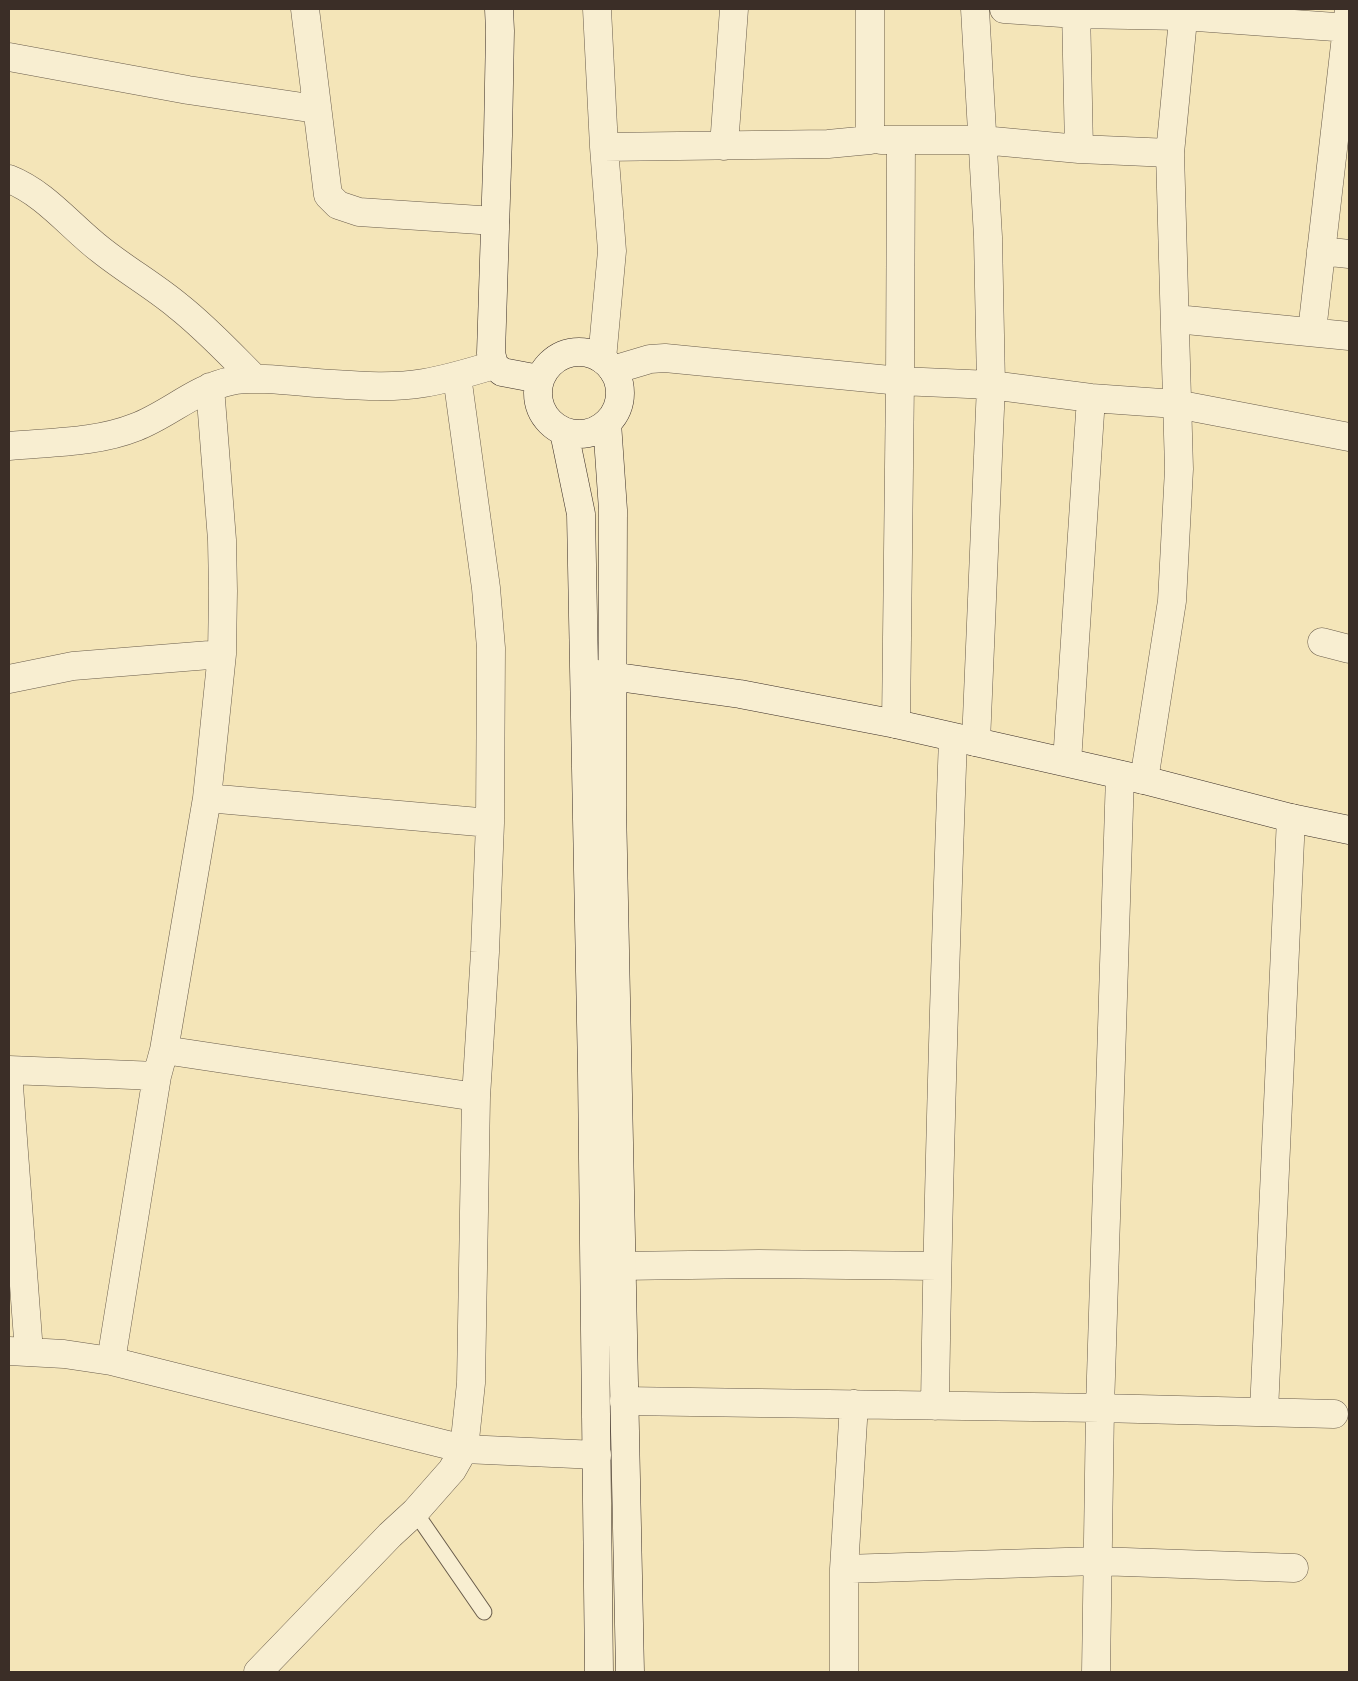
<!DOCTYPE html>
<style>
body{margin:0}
#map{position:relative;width:1358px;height:1681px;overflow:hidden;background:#f4e5b8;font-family:"IM FELL Great Primer",serif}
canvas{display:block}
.frame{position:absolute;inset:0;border:10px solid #3b2e27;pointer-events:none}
</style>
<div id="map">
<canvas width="1358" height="1681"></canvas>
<div class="frame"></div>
</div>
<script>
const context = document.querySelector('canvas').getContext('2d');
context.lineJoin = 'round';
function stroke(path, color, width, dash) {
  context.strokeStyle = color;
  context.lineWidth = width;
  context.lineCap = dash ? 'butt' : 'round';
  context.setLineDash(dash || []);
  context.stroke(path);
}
const lane = new Path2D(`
 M415,1512L484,1612`);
const street = new Path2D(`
 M305,9L328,195L338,205L359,212L495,221
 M597,9L604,147L612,251L602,359
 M975,9L988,237L991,385L976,742
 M1004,9L1076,14L1183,16L1349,28
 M1076,9L1079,149
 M9,57L188,90L316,109
 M881,140H982L1079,149L1170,153
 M724,146L734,9
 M604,147L828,144L870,140V9
 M9,179C45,193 71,227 101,250C126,270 154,286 178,306C206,328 230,354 255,379
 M1321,251L1349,254
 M1176,319L1349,336
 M1312,331L1349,10
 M613,370L650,359L665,358L900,381L991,385L1091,398L1176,404L1349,437
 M9,446C51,442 96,443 136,427C168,415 196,388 231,381C259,375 304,383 333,384C362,386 395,388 424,383C448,379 471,372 494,365
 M1322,642L1349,649
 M9,679L73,666L222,654
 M896,724L900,381L901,140
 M1067,762L1091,398
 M1144,780L1172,601L1179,469L1170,153L1184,9
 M207,798L490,823
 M164,1050L476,1097
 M9,1070L157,1076
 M9,1086L29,1352
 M621,1266L759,1264L937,1266
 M9,1351L64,1354L111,1361L464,1449L597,1455
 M111,1361L157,1076L164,1050L207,798L222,654L223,591L222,540L210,387
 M624,1401L1100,1408L1334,1414
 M935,1406C938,1183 945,961 953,738
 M1264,1411L1291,818
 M844,1569L1097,1561L1294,1568
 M258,1672L390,1535L415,1512L452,1470L464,1449L471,1383L476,1097L485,952L490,823L491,648L486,588L457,376
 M844,1672V1569L854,1404
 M1096,1672L1100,1408L1120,775`);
const secondary = new Path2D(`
 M499,9L500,31L498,136L491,353L494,365L502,372L539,379
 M538 393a41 41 0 1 1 82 0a41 41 0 1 1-82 0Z
 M607,423L613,510L612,806L630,1672
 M564,432L581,514L592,1072L599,1672
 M596,674L740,694L896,724L1144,780L1291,818L1349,830`);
stroke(lane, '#695c4b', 17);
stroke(street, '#695c4b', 29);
stroke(secondary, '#3b2e27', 29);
stroke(lane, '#f8eed1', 15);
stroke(street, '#f8eed1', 28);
stroke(secondary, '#f8eed1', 28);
</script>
